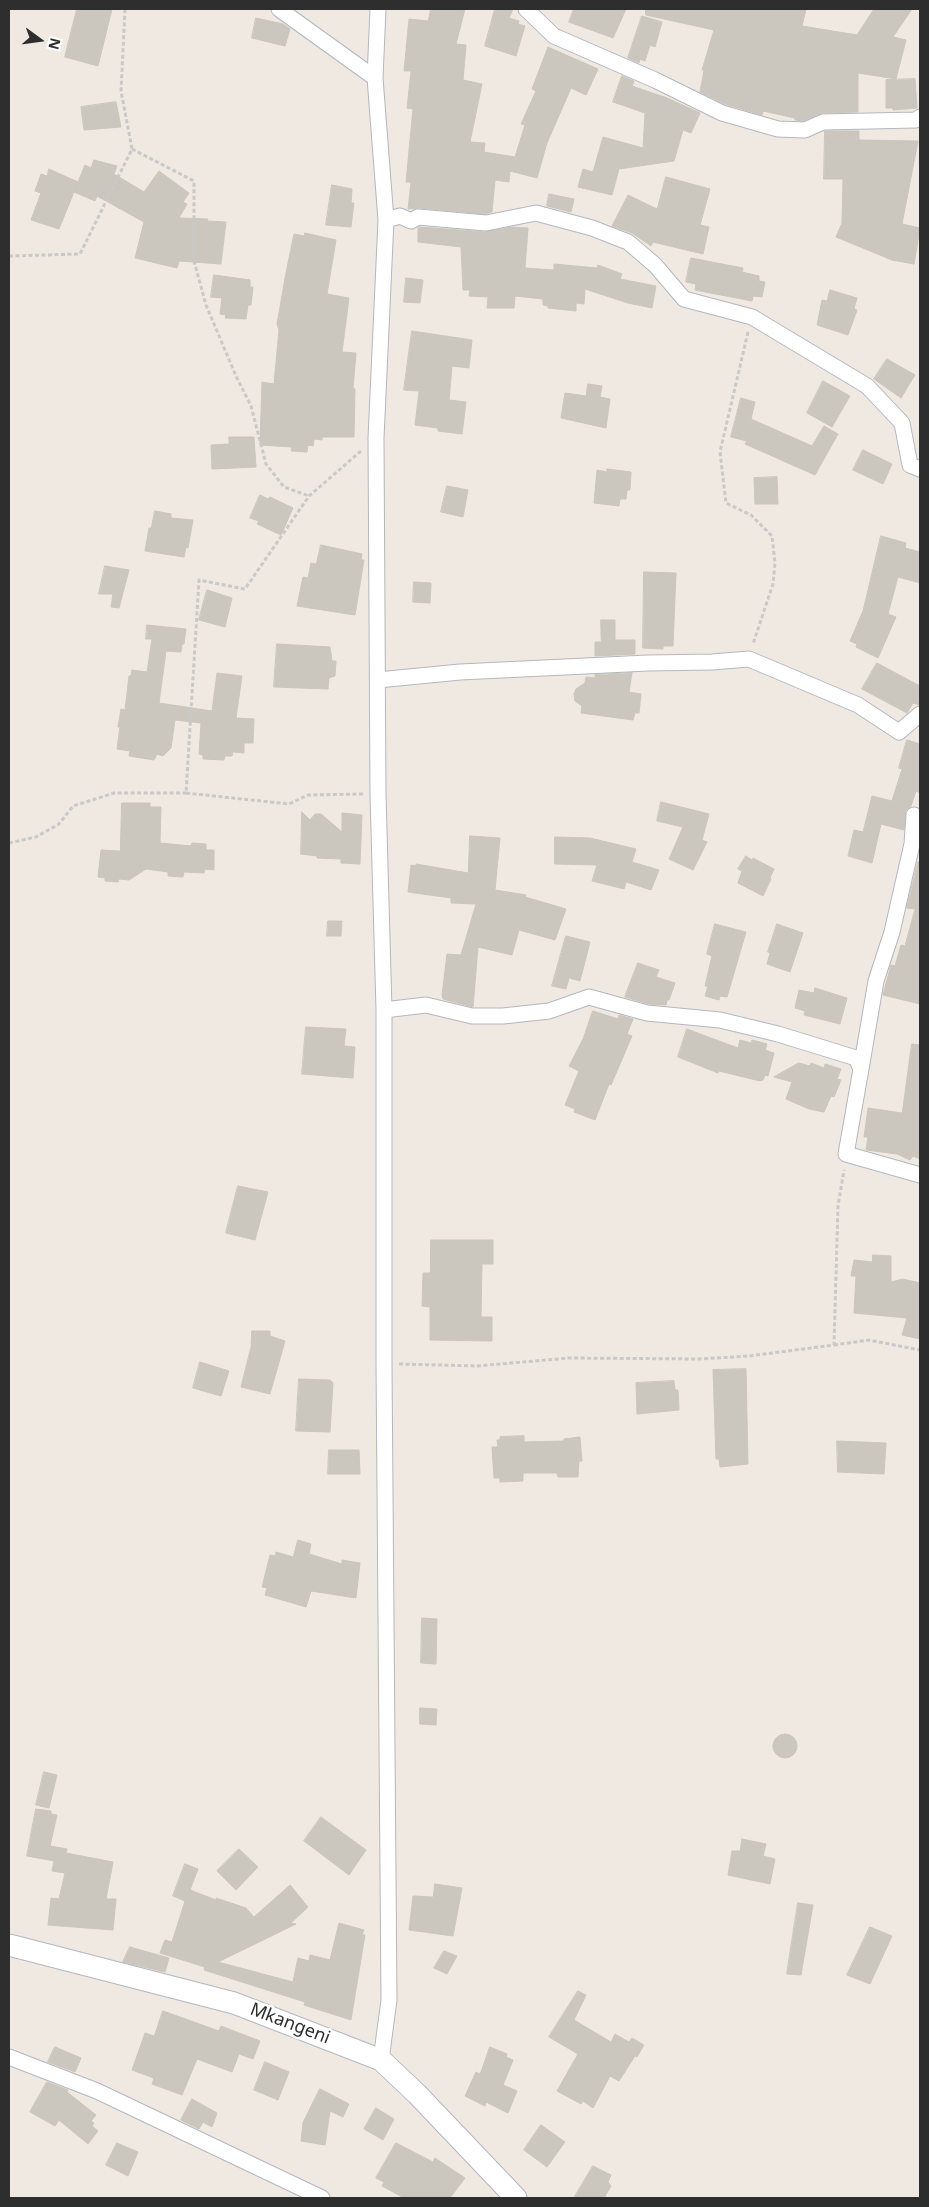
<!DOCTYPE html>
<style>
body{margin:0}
#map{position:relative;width:929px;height:2207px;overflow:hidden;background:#efe9e1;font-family:"Noto Sans",sans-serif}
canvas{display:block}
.frame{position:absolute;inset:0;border:10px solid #2e2e2e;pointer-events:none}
.north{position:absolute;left:15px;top:15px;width:50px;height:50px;-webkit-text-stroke:4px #fff;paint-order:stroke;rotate:104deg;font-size:14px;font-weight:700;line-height:20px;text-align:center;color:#2e2e2e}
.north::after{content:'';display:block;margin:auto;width:18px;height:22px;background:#2e2e2e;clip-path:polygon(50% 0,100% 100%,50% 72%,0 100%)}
</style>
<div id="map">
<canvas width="929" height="2207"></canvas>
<div class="frame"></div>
<div class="north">N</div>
</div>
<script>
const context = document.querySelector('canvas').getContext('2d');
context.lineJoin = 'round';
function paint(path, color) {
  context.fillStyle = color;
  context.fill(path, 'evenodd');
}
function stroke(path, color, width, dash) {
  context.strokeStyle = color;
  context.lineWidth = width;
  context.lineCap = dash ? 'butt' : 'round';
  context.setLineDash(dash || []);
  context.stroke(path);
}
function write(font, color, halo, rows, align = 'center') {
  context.font = font + ' "Noto Sans",sans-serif';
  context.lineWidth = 5;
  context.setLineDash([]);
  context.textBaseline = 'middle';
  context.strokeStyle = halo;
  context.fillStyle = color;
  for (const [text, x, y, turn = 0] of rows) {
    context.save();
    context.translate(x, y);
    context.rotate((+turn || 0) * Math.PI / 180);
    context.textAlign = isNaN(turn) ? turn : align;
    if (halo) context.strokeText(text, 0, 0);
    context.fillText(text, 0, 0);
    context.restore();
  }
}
const building = new Path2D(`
 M77,9H112L98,66L65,57Z
 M431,9H465L456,44L466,45L463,80L482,84L470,142L485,143L484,152L515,157L525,125L521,124L536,91L532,89L548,47L598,69L586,95L571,88L547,143L537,178L510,171L509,182L495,180L492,212L485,214L419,208L408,209L411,182H406L413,109L407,108L411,71H404L409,19L428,21Z
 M495,9H513L509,18L519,21L518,24L525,26L516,56L485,46Z
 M574,9H626L613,38L569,22Z
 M646,9H806L802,26L857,35L874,9H912L893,37L906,40L896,79L858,73V112L822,113L803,121L795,120V118L763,111L762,115L725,104L700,92L704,70H702L714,30L646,15Z
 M642,16L662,22L655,47L650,45L645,61L640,59L639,63L628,58Z
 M256,18L283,24L290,29L285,46L252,38Z
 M622,76L634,81L632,86L667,98L700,113L691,133L683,130L674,161L619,169L612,195L578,187L583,169L593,172L603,137L643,148L645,113L613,102Z
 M915,79L917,108L893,110V108H886V80Z
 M116,102L121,127L84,130L81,107Z
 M825,131H859V140L918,141L902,224L920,228L914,264L892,260L836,237L842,223L843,179H824Z
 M94,160L117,166L114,174L144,192L159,171L189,193L183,202L187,204L179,218L208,219L207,221L226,222L221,264L179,261L177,268L135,258L144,222L97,196L95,201L74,192L85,165L91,168Z
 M49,169L78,182L59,229L31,220L41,193L35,191L41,174L47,176Z
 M666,177L710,189L700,225L709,227L703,254L653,242L651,246L632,233L612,226L628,195L657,209Z
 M332,185L352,189L351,203H354L351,227L326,225Z
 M549,194L574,199L571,212L547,206Z
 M420,227L485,232L512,227L528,228L525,268L554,270V264L597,268L598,265L622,274L620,279L656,286L652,308L628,303L585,289L584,304L576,303V311L548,308V306L543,305V299L515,296L514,308H487L488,297L469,296L470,290H463L461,247L418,242V228Z
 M305,233L336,240L327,294L349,298L342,352L356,353L353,388L355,389L354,437H322V440L314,439L313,446L308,445L307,452L291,451L292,447L260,445L262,382L274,384L279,330L277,324L286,273L294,234L304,236Z
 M691,258L743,268L742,272L759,276V281L765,282L762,297L753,296L752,301L695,290L696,284L686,282Z
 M214,275L250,280V287H253L251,305H248L246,319L225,318L226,315L220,314L222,298L211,297Z
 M406,278L423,280L420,303L404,302Z
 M830,290L857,298L854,309L857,310L848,335L817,325L822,300L827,301Z
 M412,331L472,340L469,368L452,366L449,400L466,402L462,434L438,431V428L415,425L419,391L404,390Z
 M887,359L915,375L901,398L874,379Z
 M823,381L850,396L832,427L807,413Z
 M588,384L602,386L600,397L610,399L606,428L561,418L565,393L586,396Z
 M741,398L755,402L751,419L812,446L824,426L838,434L815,475L745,444L747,441L731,437Z
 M229,437H254L256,467L212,469L211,445L229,444Z
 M863,450L892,464L883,484L853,470Z
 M607,469L631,472L630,490H627L626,499H620L619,506L594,503L597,470L607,472Z
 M777,477L778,504H755L754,478Z
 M447,486L468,490L463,517L441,512Z
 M260,495L268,499L270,497L293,508L281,535L257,524L259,521L250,518Z
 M155,511L171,514V518L193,520L188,548L186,547L184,557L145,551L149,528H151Z
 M881,536L906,543L905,548L920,552V583L898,577L888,614L896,617L878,658L856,647L857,644L850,641L863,611Z
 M321,545L362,554L361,560H364L355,615L297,606L303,577L308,578L311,563L316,564Z
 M105,566L129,570L119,608L111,607L113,594H99Z
 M644,572L676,573L673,646H663V649L643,648Z
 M414,582L431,583L430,603L413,602Z
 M207,590L232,598L225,627L199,620Z
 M601,620H615V640H635V654L595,656V642H601Z
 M147,625L186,629L184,644H182L181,652L166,651L159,703L212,711L217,673L242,676L236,718L254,719L253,743H244V753L233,752L232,756H225L224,760L203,759V755L199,754L201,723L175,720L171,748L163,756L157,754L154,760L129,756L130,751L117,749L120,727H118L121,709L125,710L129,676H131L132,670L147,672L152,639H146Z
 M277,644L330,647L332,661H336L335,676L329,678L328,689L274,687Z
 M877,663L920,686V705L913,703L907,713L862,689Z
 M632,673L629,692L641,694L639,713H635L633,720L581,713L582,706L575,701L574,694L576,689L585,683L586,677L595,678V675Z
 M907,740L920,744V793L916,791L911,806L906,810L904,830L881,824L872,863L848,856L854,830L863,832L872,796L892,801L902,769L899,768Z
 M661,802L709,814L702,840L707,842L693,870L669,859L683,827L657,821Z
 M122,803H150V807H161L160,843L191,846L192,843L206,844V850H214V870L205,869L204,873L184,872L183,877L168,876V872L146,869L129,880L119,879L118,882L105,881V878L98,877L101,850L120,851Z
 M302,812L310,820L315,814H321L342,832V813L362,815L360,864L341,863V859L317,858V856L301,854Z
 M470,836L500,838L495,890L526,895L525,897L566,909L555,940L519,930L512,955L478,947L473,1007L443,999L442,995L447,954L461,955L476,904L451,903V898L408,892L411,865L416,866V864L468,873Z
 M555,837L590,838L636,849L632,862L659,870L651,890L626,882L624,889L592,881L597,865L555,864Z
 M746,856L752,860L753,858L774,869L770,878L771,879L763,896L738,883L742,871L738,869Z
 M918,862H920V1004L883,995L891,965L895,966L901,945L905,946L915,909L907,908Z
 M328,921H342L341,936H327Z
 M715,924L746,932L727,997L720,996L719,1000L705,996L708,986H705L712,956L707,954Z
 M777,924L803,933L790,972L767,964L770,953L768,952Z
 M566,936L590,942L580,981L569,978L566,989L552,986Z
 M638,963L659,970L656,977L675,983L669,1000H667L666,1005L649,1004L625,997Z
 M815,988L847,998L840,1024L804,1015L805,1011L795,1008L799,990L814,993Z
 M593,1011L618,1019L619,1015L633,1019L627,1034L632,1036L611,1085L609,1084L595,1120L574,1112L575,1109L565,1105L579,1071L569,1066L583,1039Z
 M306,1027L346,1029L344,1046L355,1047L353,1078L302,1074Z
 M687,1029L738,1048L740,1040L751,1043L752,1040L767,1044L765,1050L774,1053L768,1076L765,1075L763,1080L760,1081L719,1071L718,1073L678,1057Z
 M912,1044L920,1045V1159L913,1156L910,1160L897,1154L866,1150L868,1137H864L868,1108L902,1113Z
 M799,1063L810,1066L811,1063L824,1068L825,1064L841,1069L837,1079L841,1080L834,1097L831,1096L824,1112L809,1109L786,1099L792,1082L774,1077Z
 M238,1186L268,1192L255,1240L226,1233Z
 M431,1240H493V1264H482L481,1317H492V1341L430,1340V1307L422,1306L423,1273H430Z
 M873,1255L891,1256V1282L903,1279L920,1283V1339L902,1335L907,1318L854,1313L856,1276H851L854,1260L872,1262Z
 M252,1331H270V1336L285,1341L270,1394L241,1387L251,1347Z
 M200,1362L229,1371L221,1396L193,1388Z
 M746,1369L748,1464L720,1467L719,1459H716L713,1370Z
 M299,1379L330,1380L333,1383L330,1432L296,1431Z
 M674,1381L675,1390H678L679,1410L637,1414L636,1383Z
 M524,1436V1442L564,1441V1439L580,1437L582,1461H579L578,1477H558L557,1473H523V1481L500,1482V1478H494L492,1447H498L497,1440H500V1437Z
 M837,1441L886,1443L884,1474L838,1472Z
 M329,1450H359L360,1474H328Z
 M298,1540L311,1544L309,1554L342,1564V1560L360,1563L356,1598L311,1591L306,1607L265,1595L267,1588L262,1587L270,1555L275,1556L276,1552L293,1557Z
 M422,1618L437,1619L436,1664L421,1663Z
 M420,1708L437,1709L436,1725L420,1724Z
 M773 1746a12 12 0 1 1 24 0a12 12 0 1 1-24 0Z
 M44,1772L57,1775L49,1808L36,1805Z
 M36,1809L51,1811V1814L57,1815L50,1846L67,1849L66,1853L113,1862L106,1899H116L113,1930L48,1925L51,1898L59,1899L65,1873L52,1871L54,1861L27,1856Z
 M321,1817L366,1850L349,1875L304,1841Z
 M742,1839L766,1844L763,1856L775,1859L770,1884L728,1875L732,1851H740Z
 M239,1849L258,1867L236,1890L217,1871Z
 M185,1864L198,1869L190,1890L216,1900V1898L246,1908L254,1917L290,1885L308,1907L291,1923L296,1924L218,1962L293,1982L298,1958L309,1961L310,1955L330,1960L339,1923L364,1930L362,1935H365L351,2020L304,2005L305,2002L204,1970L205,1967L160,1953L165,1940L172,1942L185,1901L173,1896Z
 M435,1884L462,1888L453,1936L409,1930L413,1896L433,1897Z
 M798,1903L813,1905L801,1975L787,1974Z
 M870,1927L892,1936L870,1984L847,1975Z
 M130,1947L169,1958L165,1972L123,1962Z
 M444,1951L457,1956L447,1974L434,1968Z
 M578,1991L586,1995L574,2020L611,2042L615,2034L629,2042L632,2038L644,2045L637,2057L635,2056L619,2081L610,2076L593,2108L583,2101L581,2104L557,2091L578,2054L549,2037Z
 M163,2011L219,2031L221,2026L260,2041L253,2059L239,2054L232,2072L197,2059L182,2095L152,2084L154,2078L132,2070L145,2033L154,2036Z
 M55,2047L81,2058L75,2072L48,2062Z
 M490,2047L507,2054L506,2057L513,2060L503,2085L517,2091L508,2113L486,2102L485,2106L465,2096L476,2072L480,2074Z
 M265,2062L289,2072L278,2100L254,2090Z
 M47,2082L68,2090L67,2092L96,2115L91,2121L94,2123L92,2126L98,2131L88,2144L59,2120L55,2126L30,2112Z
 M320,2089L349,2104L343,2117L330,2111L325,2145L301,2141L303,2123Z
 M192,2099L217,2113L212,2127L203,2122L199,2129L181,2120Z
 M376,2108L394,2119L383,2140L364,2129Z
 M541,2125L565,2142L547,2167L524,2150Z
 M117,2143L138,2152L128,2176L106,2165Z
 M396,2143L433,2162L435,2158L465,2178L450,2198H404L382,2186L384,2182L376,2178Z
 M593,2166L611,2175L608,2182L611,2186L604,2198H574Z`);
paint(building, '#cbc7bf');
stroke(building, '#cbc5ba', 1);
const street = new Path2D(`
 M279,9L375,78
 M378,9L375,78L386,220L376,438L378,794L384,1010V1364L389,2000L381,2060
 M526,9L554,36L655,80L722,113L778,129L805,130L823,122L916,120L920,117
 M386,220L400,216L411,221L418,217L486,223L536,213L592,228L628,242L655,265L684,299L752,317L867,386L902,423L910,465L920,469
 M378,680L460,672L648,663L712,662L749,659L858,705L899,732L920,714
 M384,1010L426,1005L472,1016H503L549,1011L589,997L647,1013L720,1020L778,1034L856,1058L861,1069L846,1154L920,1175
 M861,1069L876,981L892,932L912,844L914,815
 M9,2057L97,2091L322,2198`);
const secondary = new Path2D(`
 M9,1945L234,2003L381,2060L417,2094L516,2198`);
stroke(street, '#b4b7c1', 17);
stroke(secondary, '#b4b7c1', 23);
stroke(new Path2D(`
 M132,149L194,181V261L206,305L236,376L251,406L266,464L284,487L309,496
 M9,256L80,254L132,149L121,91L125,9
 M748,332L720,452L726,503L751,515L772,536L775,563L773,584L753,644
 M361,451L309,496L245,589L199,580L186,793L289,804L308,795L363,794
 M9,843L36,837L59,824L73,806L114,793H186
 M834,1345L869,1340L920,1350
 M399,1364L477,1366L569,1358L699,1359L749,1356L834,1345L838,1206L844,1170`), '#c9c9c9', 3, [4, 2.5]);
stroke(street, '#fff', 15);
stroke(secondary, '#fff', 21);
write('18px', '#2e2e2e', '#fff', [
 ["Mkangeni",290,2024,21]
]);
</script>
